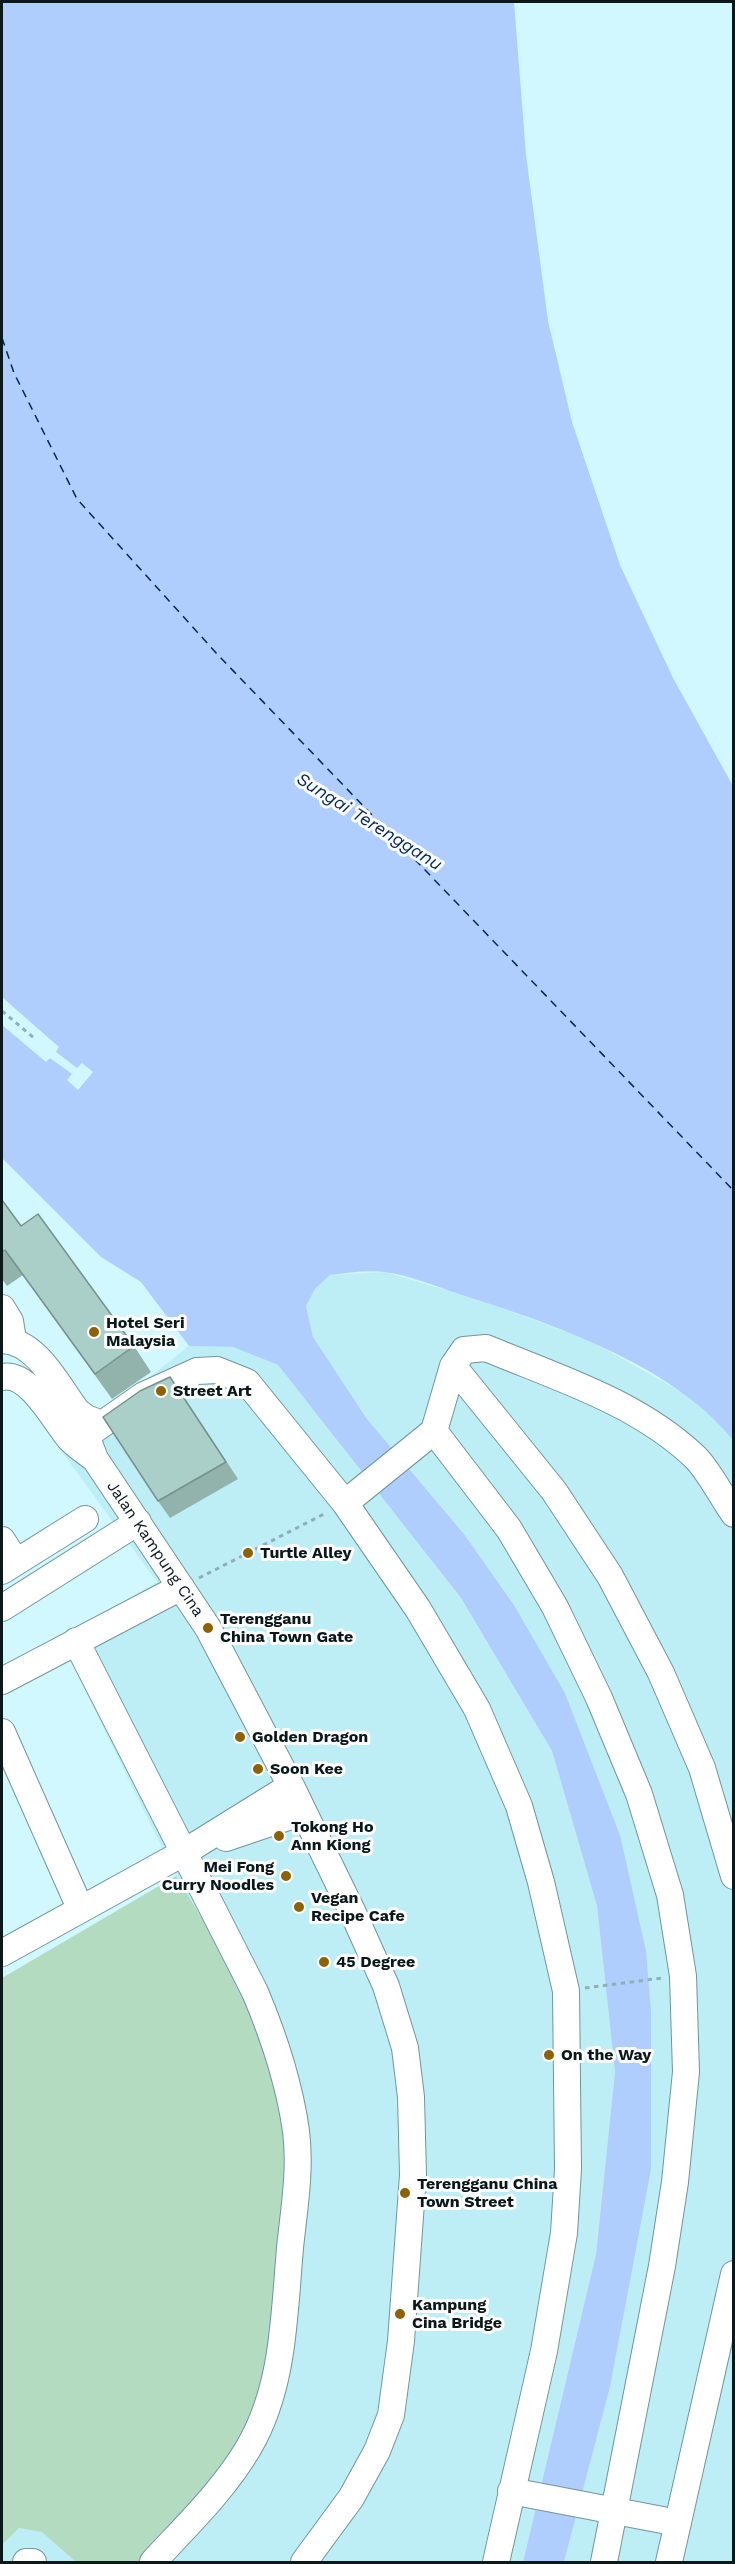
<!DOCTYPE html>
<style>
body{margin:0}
#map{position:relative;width:735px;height:2564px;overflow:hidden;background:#d1f8fe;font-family:"Work Sans",sans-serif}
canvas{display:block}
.frame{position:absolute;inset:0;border:3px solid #0a181a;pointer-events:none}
</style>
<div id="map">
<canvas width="735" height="2564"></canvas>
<div class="frame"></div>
</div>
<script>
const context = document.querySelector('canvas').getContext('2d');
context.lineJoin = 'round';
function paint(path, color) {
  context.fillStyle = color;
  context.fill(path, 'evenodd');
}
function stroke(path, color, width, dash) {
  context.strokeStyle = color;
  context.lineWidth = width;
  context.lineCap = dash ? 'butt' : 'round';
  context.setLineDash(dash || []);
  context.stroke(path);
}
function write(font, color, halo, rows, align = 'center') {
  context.font = font + ' "Work Sans",sans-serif';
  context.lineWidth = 6;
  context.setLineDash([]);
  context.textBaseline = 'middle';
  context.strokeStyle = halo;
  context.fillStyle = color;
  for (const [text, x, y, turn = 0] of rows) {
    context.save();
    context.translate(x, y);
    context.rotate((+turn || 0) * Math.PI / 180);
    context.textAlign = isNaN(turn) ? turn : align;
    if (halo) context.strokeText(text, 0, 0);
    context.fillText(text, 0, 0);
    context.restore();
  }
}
paint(new Path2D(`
 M385,1272L477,1299L591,1341L685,1394L718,1420L733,1440V2562H564L610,2387L651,2170L650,2110L620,1835L565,1693L514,1605L464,1534L367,1419L313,1337L306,1306L315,1289L330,1275Z
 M189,1346L233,1347L278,1365L461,1598L552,1751L597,1906L615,2072L596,2254L523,2562H140L234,2454L242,1984L176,1876L60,1639L157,1582L59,1448Z
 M18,2528L42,2531L76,2562H2V2545Z`), '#bdeef5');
paint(new Path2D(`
 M176,1876L242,1984L265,2039L292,2165L262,2408L234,2454L140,2562H76L42,2532L19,2528L2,2545V1978Z`), '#b2dbc0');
paint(new Path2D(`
 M2,2H514L526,155L548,321L572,422L620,565L673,678L733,786V1440C672,1364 550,1323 459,1294C435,1286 409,1275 384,1272C367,1270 347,1273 330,1275L315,1289L306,1306L313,1337L367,1419L464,1534L514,1605L565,1693L620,1835L646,1951L651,2012V2170L610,2387L564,2562H523L596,2254L615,2072L597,1906L552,1751L461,1598L278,1365L233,1347L189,1346L141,1282L101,1257L2,1158Z`), '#afcefd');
paint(new Path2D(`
 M2,997L59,1047L56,1052L77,1068L82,1063L93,1072L78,1090L67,1080L72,1074L50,1058L46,1062L2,1025Z`), '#d1f8fe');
stroke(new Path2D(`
 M2,338L14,373L77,499L218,655L734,1191`), '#03285e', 1.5, [8, 6]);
const minor = new Path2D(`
 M2,1308L10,1321L13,1340
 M2,1340C37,1341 58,1386 77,1411L86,1418L102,1424
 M453,1366L464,1350L486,1348C558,1378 637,1402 695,1457C710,1472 721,1496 734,1514
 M2,1377C29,1371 54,1420 69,1438C76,1446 86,1452 95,1459L208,1628L291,1786L353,1913L386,1986L405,2048L411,2097L413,2175L401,2341L391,2415L377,2451L351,2498L304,2562
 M434,1431L509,1529L555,1607L599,1698L639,1794L670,1895L683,1976L686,2072L675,2182L662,2266L604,2562
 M95,1459L87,1438L91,1432L144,1395L197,1371L217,1370L247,1382L345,1503L418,1609L477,1709L519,1806L541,1882L566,1991L568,2169L564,2233L544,2351L496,2562
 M345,1503L434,1431L453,1366L554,1491L610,1576L661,1673L702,1768L734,1876
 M2,1540L16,1562
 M2,1571L85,1519
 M2,1608L138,1522
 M76,1641L255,1992C274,2037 289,2081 296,2131C301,2170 294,2209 290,2248C284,2316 284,2387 249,2447C224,2490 186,2526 153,2562
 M2,1681L181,1587
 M2,1732L80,1908
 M226,1838L303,1812
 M2,1953L183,1853L291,1786
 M511,2491L678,2523
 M26,2562H33
 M669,2562L734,2274`);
stroke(minor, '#71969b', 28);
stroke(new Path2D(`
 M2,1011L34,1038
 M199,1578L326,1513
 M585,1988L662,1978`), '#91b0b5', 3, [4.5, 4.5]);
stroke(minor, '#fff', 26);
paint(new Path2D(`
 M2,1200L21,1226L134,1346L151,1372L112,1399L23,1275L7,1286L2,1279Z
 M182,1394L238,1479L170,1518L158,1501Z`), '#92b2ac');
const building = new Path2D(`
 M2,1200L21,1226L38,1214L134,1346L95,1374L5,1250L2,1252Z
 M170,1377L226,1462L158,1501L103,1417L140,1391Z`);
paint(building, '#aacfc8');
stroke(building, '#77918c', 1.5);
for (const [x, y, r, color] of [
 [94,1332,6,"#8c6205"],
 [161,1391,6,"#8c6205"],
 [248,1553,6,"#8c6205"],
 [208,1628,6,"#8c6205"],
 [240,1737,6,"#8c6205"],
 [258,1769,6,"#8c6205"],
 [279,1836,6,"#8c6205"],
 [286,1876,6,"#8c6205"],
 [299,1907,6,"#8c6205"],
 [324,1962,6,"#8c6205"],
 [549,2055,6,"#8c6205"],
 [405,2193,6,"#8c6205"],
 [400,2314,6,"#8c6205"]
]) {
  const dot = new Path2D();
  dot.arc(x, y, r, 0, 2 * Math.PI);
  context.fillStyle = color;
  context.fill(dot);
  stroke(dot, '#fdfdfd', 2);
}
write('bold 16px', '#0a181a', '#fdfdfd', [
 ["Hotel Seri",106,1323],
 ["Malaysia",106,1341],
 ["Street Art",173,1391],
 ["Turtle Alley",260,1553],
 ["Terengganu",220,1619],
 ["China Town Gate",220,1637],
 ["Golden Dragon",252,1737],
 ["Soon Kee",270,1769],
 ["Tokong Ho",291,1827],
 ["Ann Kiong",291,1845],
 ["Mei Fong",274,1867,"right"],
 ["Curry Noodles",274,1885,"right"],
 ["Vegan",311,1898],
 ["Recipe Cafe",311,1916],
 ["45 Degree",336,1962],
 ["On the Way",561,2055],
 ["Terengganu China",417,2184],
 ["Town Street",417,2202],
 ["Kampung",412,2305],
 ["Cina Bridge",412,2323]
], 'left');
write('16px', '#0a181a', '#fdfdfd', [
 ["Jalan Kampung Cina",155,1549,56]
]);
write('italic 18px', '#03285e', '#fdfdfd', [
 ["Sungai Terengganu",369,822,32]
]);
</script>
